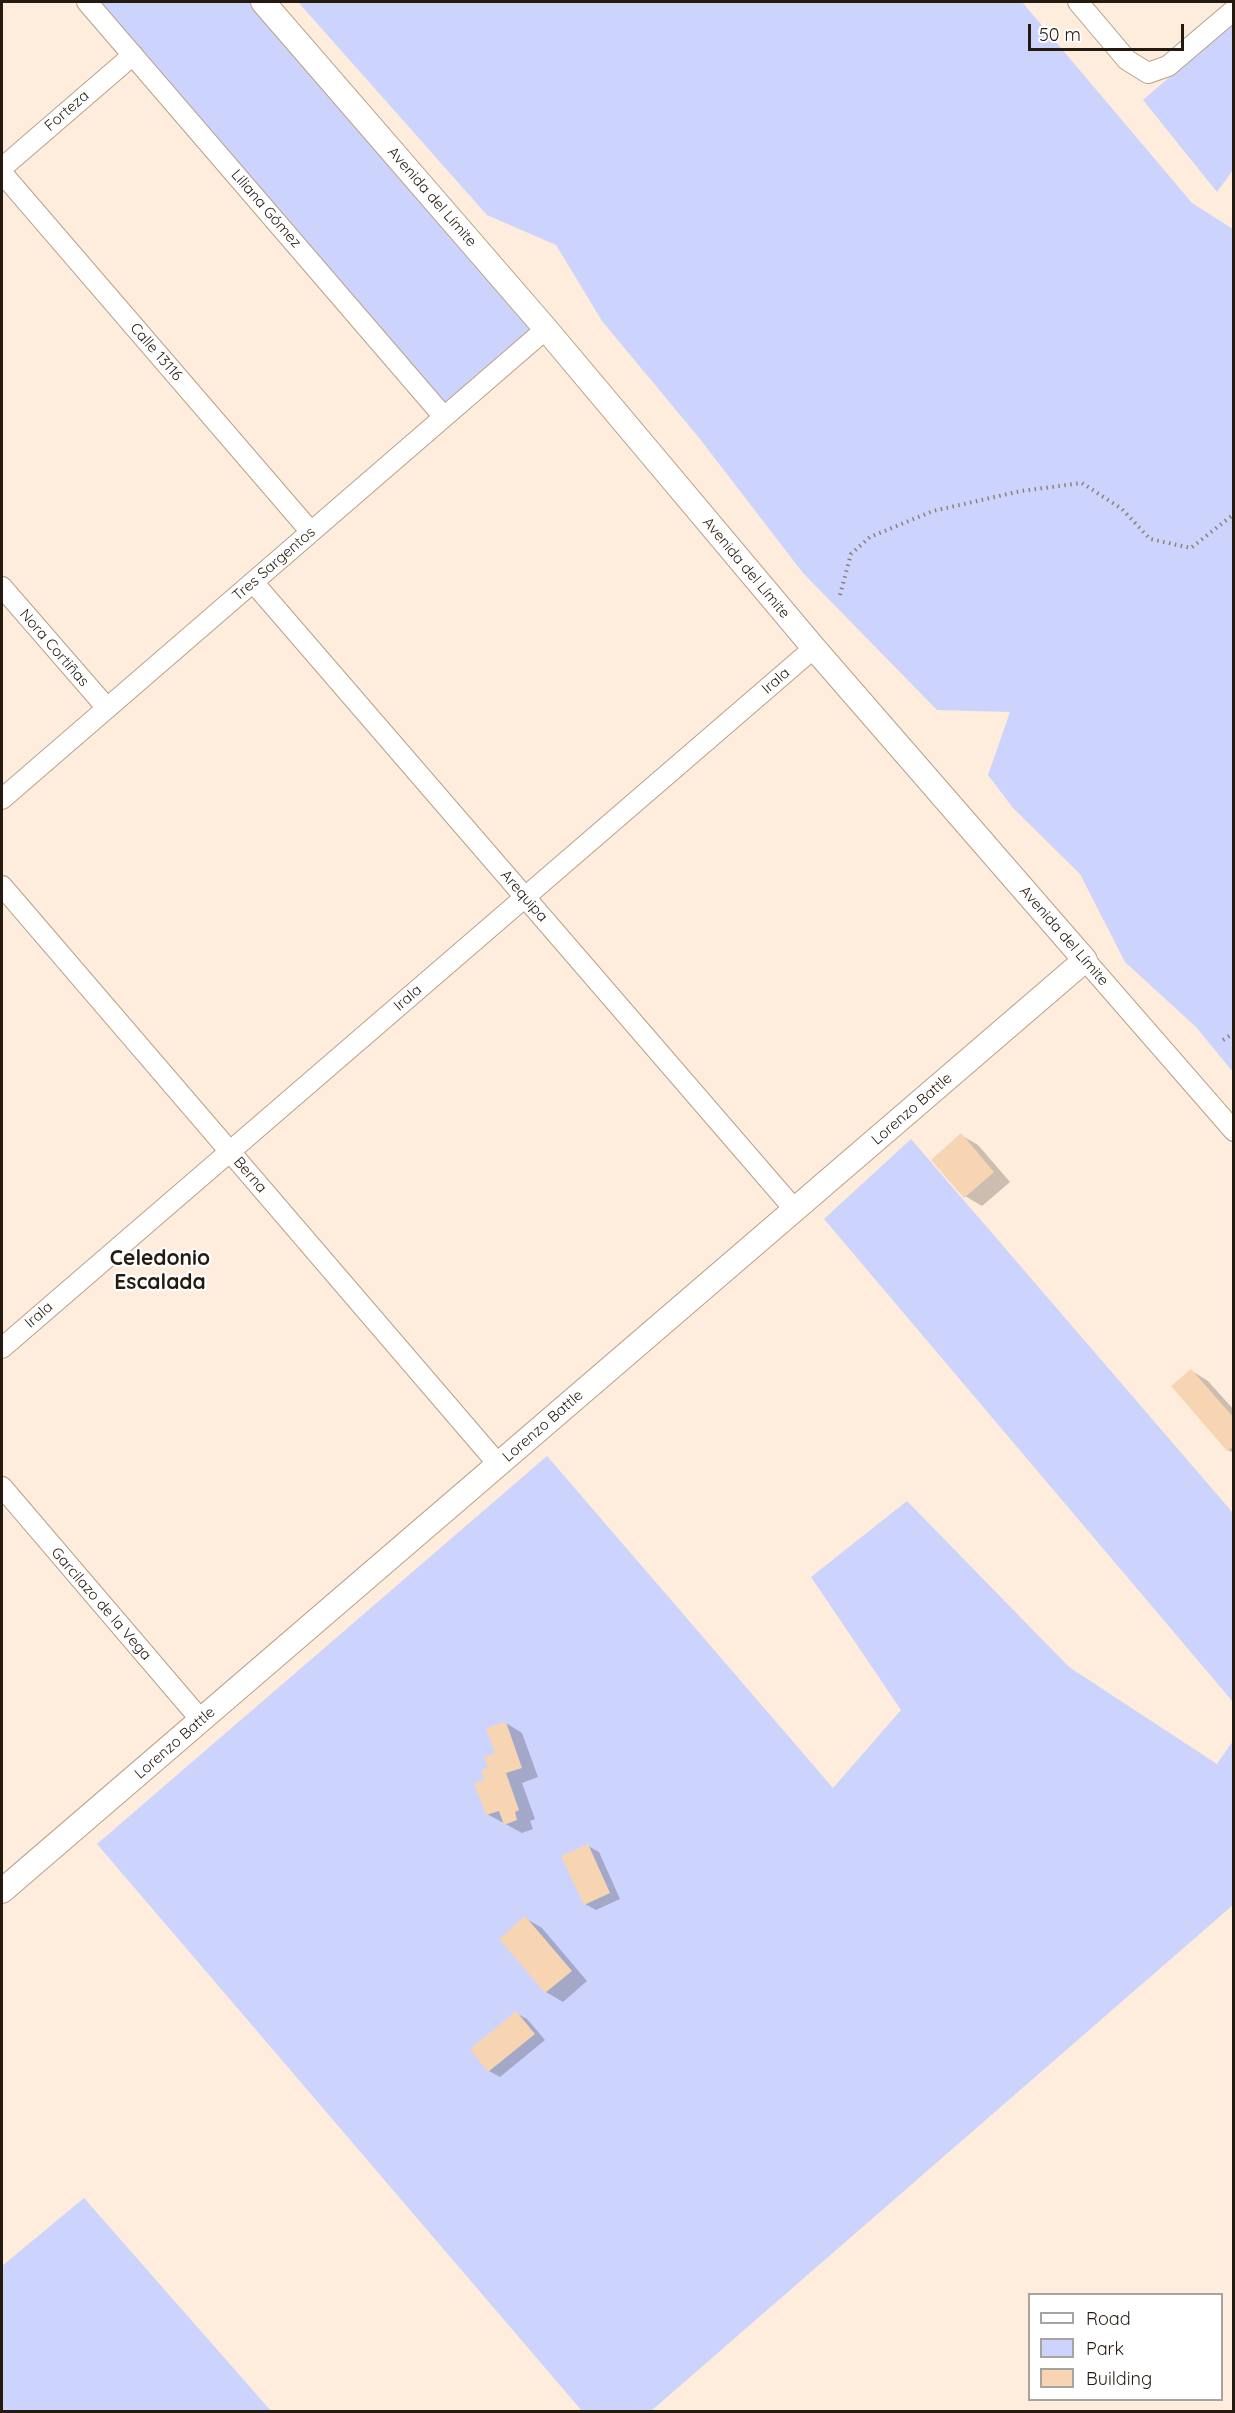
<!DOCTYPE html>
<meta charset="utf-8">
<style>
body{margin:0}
#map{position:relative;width:1235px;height:2413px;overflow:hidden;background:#feeddc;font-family:Quicksand,sans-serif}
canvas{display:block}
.frame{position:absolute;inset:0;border:3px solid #241a10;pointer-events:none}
.legend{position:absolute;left:1028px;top:2293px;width:195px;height:108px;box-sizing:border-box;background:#fff;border:2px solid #a7a39f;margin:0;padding:8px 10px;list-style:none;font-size:18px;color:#241a10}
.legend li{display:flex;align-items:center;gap:12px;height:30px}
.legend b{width:30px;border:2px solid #a7a39f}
.scale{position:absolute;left:1028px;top:24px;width:156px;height:27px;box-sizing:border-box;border:3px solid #241a10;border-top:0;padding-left:8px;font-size:18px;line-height:21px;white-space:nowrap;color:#241a10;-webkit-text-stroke:4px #fff;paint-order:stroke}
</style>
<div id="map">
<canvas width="1235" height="2413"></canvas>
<div class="frame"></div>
<ul class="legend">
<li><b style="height:8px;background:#fff"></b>Road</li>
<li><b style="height:16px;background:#ccd3fc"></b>Park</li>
<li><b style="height:16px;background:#f7d5b3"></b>Building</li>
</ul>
<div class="scale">50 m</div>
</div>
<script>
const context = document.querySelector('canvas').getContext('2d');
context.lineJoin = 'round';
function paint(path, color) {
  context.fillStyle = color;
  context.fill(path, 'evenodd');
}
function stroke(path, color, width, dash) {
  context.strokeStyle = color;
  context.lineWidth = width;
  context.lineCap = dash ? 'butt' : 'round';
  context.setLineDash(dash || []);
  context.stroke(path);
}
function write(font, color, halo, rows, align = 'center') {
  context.font = font + ' Quicksand,sans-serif';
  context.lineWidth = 4.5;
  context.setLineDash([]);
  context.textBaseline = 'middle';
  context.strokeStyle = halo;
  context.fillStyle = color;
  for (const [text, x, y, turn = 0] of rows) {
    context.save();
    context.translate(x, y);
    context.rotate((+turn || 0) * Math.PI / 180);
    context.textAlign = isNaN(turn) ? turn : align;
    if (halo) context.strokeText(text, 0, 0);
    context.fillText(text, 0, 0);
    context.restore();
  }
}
paint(new Path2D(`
 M87,2H263L546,329L444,417Z
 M298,2H1022L1192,203L1233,229V1072L1196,1027L1125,962L1080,874L1013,808L988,775L1010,712L937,710L803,573L700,439L602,321L556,245L487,215Z
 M1233,22V170L1217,192L1143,100Z
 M911,1139L1233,1513V1702L824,1219Z
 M547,1456L833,1788L901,1710L811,1577L907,1501L1069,1667L1217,1764L1233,1741V1905L651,2411H582L97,1844Z
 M84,2198L271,2411H2V2266Z`), '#ccd3fc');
paint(new Path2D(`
 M961,1135L978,1145L1010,1182L982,1206L965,1196Z
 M1192,1371L1208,1381L1234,1410V1453L1228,1450L1174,1387Z
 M506,1723L522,1733L538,1777L522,1783L535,1819L530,1821L533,1829L522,1833L487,1814L486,1781Z
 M588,1846L599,1852L620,1899L596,1910L585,1904Z
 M525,1918L542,1928L587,1981L563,2002L546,1992L501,1939Z
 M516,2013L527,2019L545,2040L500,2077L489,2071Z`), '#0003');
paint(new Path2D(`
 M961,1133L994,1172L964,1198L931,1160Z
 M1191,1369L1234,1418V1446L1227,1451L1171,1386Z
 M506,1722L522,1768L506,1773L519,1810L515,1812L517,1820L504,1825L499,1811L486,1815L474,1783L484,1780L481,1770L488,1768L484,1757L495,1753L486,1728Z
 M588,1844L610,1893L584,1905L561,1856Z
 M525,1916L572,1971L545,1993L499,1939Z
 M516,2011L535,2034L488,2072L470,2049Z`), '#f7d5b3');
const minor = new Path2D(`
 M87,2L444,417
 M1078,2L1127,60L1148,73L1168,66L1234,10
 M2,168L133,55
 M2,173L311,532
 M253,582L795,1210
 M2,587L107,708
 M2,799L546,329
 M2,886L498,1464
 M1085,960L1234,1131
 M2,1348L814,648
 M2,1487L201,1720`);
const tertiary = new Path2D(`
 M2,1891L1085,960L814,648L546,329L263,2`);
stroke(minor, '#baa086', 22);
stroke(tertiary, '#baa086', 26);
stroke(new Path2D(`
 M840,595L851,554L870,537L933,511L1021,491L1082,483L1122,509L1150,539L1191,548L1234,514
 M1223,1040L1234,1033`), '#8e8073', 4, [1.5, 4.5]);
stroke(minor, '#fff', 20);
stroke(tertiary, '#fff', 24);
write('15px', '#241a10', '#fff', [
 ["Forteza",67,111,-41],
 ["Avenida del Límite",432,197,49],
 ["Liliana Gómez",266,209,49],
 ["Calle 13116",156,352,49],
 ["Tres Sargentos",274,564,-41],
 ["Avenida del Límite",746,568,50],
 ["Nora Cortiñas",54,648,49],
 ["Irala",776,681,-41],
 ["Arequipa",524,896,49],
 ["Avenida del Límite",1064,936,49],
 ["Irala",408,998,-41],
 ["Lorenzo Battle",912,1109,-41],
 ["Berna",250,1175,49],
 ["Irala",39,1315,-41],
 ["Lorenzo Battle",543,1426,-41],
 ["Garcilazo de la Vega",101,1604,49],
 ["Lorenzo Battle",175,1743,-41]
]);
write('bold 21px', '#241a10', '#fff', [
 ["Celedonio",160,1259],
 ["Escalada",160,1283]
]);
</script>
